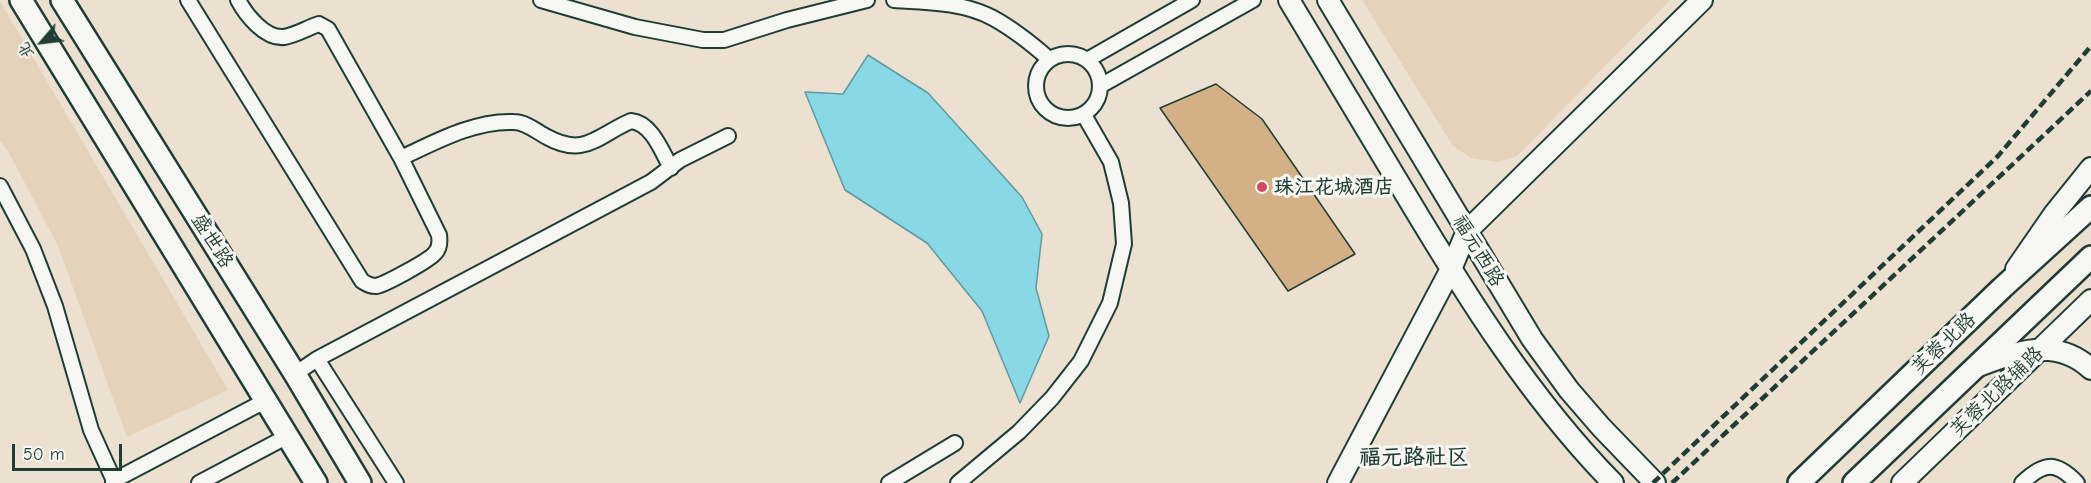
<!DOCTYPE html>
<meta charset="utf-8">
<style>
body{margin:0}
#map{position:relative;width:2091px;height:483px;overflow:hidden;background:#ece1d1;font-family:"Comic Neue","LXGW WenKai TC",sans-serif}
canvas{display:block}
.north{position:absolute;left:12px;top:12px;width:60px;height:60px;-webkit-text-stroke:4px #f6f6f2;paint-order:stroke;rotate:242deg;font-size:16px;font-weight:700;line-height:24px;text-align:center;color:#1f3d34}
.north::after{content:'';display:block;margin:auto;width:21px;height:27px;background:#1f3d34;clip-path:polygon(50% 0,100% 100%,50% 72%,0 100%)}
.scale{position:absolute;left:12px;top:444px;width:110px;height:27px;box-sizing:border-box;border:3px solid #1f3d34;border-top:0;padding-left:8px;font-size:18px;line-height:21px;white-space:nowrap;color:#1f3d34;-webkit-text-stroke:4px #f6f6f2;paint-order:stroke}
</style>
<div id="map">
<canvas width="2091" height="483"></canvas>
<div class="north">北</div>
<div class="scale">50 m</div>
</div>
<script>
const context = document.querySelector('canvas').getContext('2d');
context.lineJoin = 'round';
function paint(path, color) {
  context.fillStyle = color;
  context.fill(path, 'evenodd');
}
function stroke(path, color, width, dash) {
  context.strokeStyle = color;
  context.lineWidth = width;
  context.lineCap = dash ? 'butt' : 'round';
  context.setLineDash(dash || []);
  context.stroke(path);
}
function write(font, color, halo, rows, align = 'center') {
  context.font = font + ' "Comic Neue","LXGW WenKai TC",sans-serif';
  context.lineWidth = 6;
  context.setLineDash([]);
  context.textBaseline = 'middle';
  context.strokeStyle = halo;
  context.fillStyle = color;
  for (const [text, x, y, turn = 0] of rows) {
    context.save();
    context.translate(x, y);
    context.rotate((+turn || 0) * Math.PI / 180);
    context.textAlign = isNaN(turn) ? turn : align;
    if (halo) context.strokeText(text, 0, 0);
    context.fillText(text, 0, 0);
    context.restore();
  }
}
paint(new Path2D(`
 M1362,0H1670L1517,156L1498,162L1471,158L1453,146Z
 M0,1L228,390L127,437L58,246L8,151L0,141Z`), '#e4d2ba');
const water = new Path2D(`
 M868,55L928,93L1022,197L1042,234L1036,288L1049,336L1020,403L982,311L927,243L845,190L805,92L843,94Z`);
paint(water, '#88d8e5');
stroke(water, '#5e9a9e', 1.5);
const building = new Path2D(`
 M1216,84L1262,119L1355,254L1288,291L1160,108Z`);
paint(building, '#d3b085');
stroke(building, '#1f3d34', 1.5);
const street = new Path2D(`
 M188,0L362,281C367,284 370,286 376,286C384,285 430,260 435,253C440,248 440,242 439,235L401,158L328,29L319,24C307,28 296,35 284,37C265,39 246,15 238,0
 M541,0L635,27L703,40H724L787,20L867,0
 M894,0C927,2 963,2 993,18C1013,29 1032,44 1049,59
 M1036 86a32 32 0 1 1 64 0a32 32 0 1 1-64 0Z
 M1087,60L1192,0
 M1100,86L1253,0
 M401,158C435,142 475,120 514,122C526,122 537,132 547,137C585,158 598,135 631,121C652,123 662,152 671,168
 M0,186L33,249L55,306L91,430L115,483
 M317,359L396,483
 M295,374L317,359L651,182L680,160L728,136
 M113,481L265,401
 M199,483L286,437
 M889,483L955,443
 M958,483L1019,432L1052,398L1081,361L1110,303L1124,244L1121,203L1111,162L1084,115
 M2022,483C2044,462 2056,461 2077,483`);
const secondary = new Path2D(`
 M1289,0C1328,65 1367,130 1406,195C1467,297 1530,398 1613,483
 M1328,0L1532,339L1569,390L1601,427L1655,483
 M2016,269L2054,214L2091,168
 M1976,367C2015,352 2056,336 2091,369
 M1338,483L1451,269L1467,231L1702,0
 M1902,483L2091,300`);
const primary = new Path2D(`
 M21,0L316,483
 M62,0L295,374L360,483
 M1799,483L2002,288L2091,207
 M1854,483L2091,257`);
stroke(street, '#1f3d34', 18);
stroke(secondary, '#1f3d34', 24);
stroke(primary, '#1f3d34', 26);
stroke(street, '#f6f6f2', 14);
stroke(secondary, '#f6f6f2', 20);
stroke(primary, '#f6f6f2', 21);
stroke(new Path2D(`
 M1653,483L1998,156L2091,46
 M1672,483L2091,91`), '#1f3d34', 4.5, [9, 4.5]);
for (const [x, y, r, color] of [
 [1262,187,6,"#d1495b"]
]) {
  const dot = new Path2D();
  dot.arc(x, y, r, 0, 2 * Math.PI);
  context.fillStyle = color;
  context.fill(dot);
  stroke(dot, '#f6f6f2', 2);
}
write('bold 20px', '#1f3d34', '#f6f6f2', [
 ["珠江花城酒店",1274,187]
], 'left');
write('20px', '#1f3d34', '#f6f6f2', [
 ["盛世路",212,241,58],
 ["福元西路",1478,251,59],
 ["芙蓉北路",1944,344,-44],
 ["芙蓉北路辅路",1997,392,-44]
]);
write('bold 22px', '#1f3d34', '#f6f6f2', [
 ["福元路社区",1414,458]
]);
</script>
